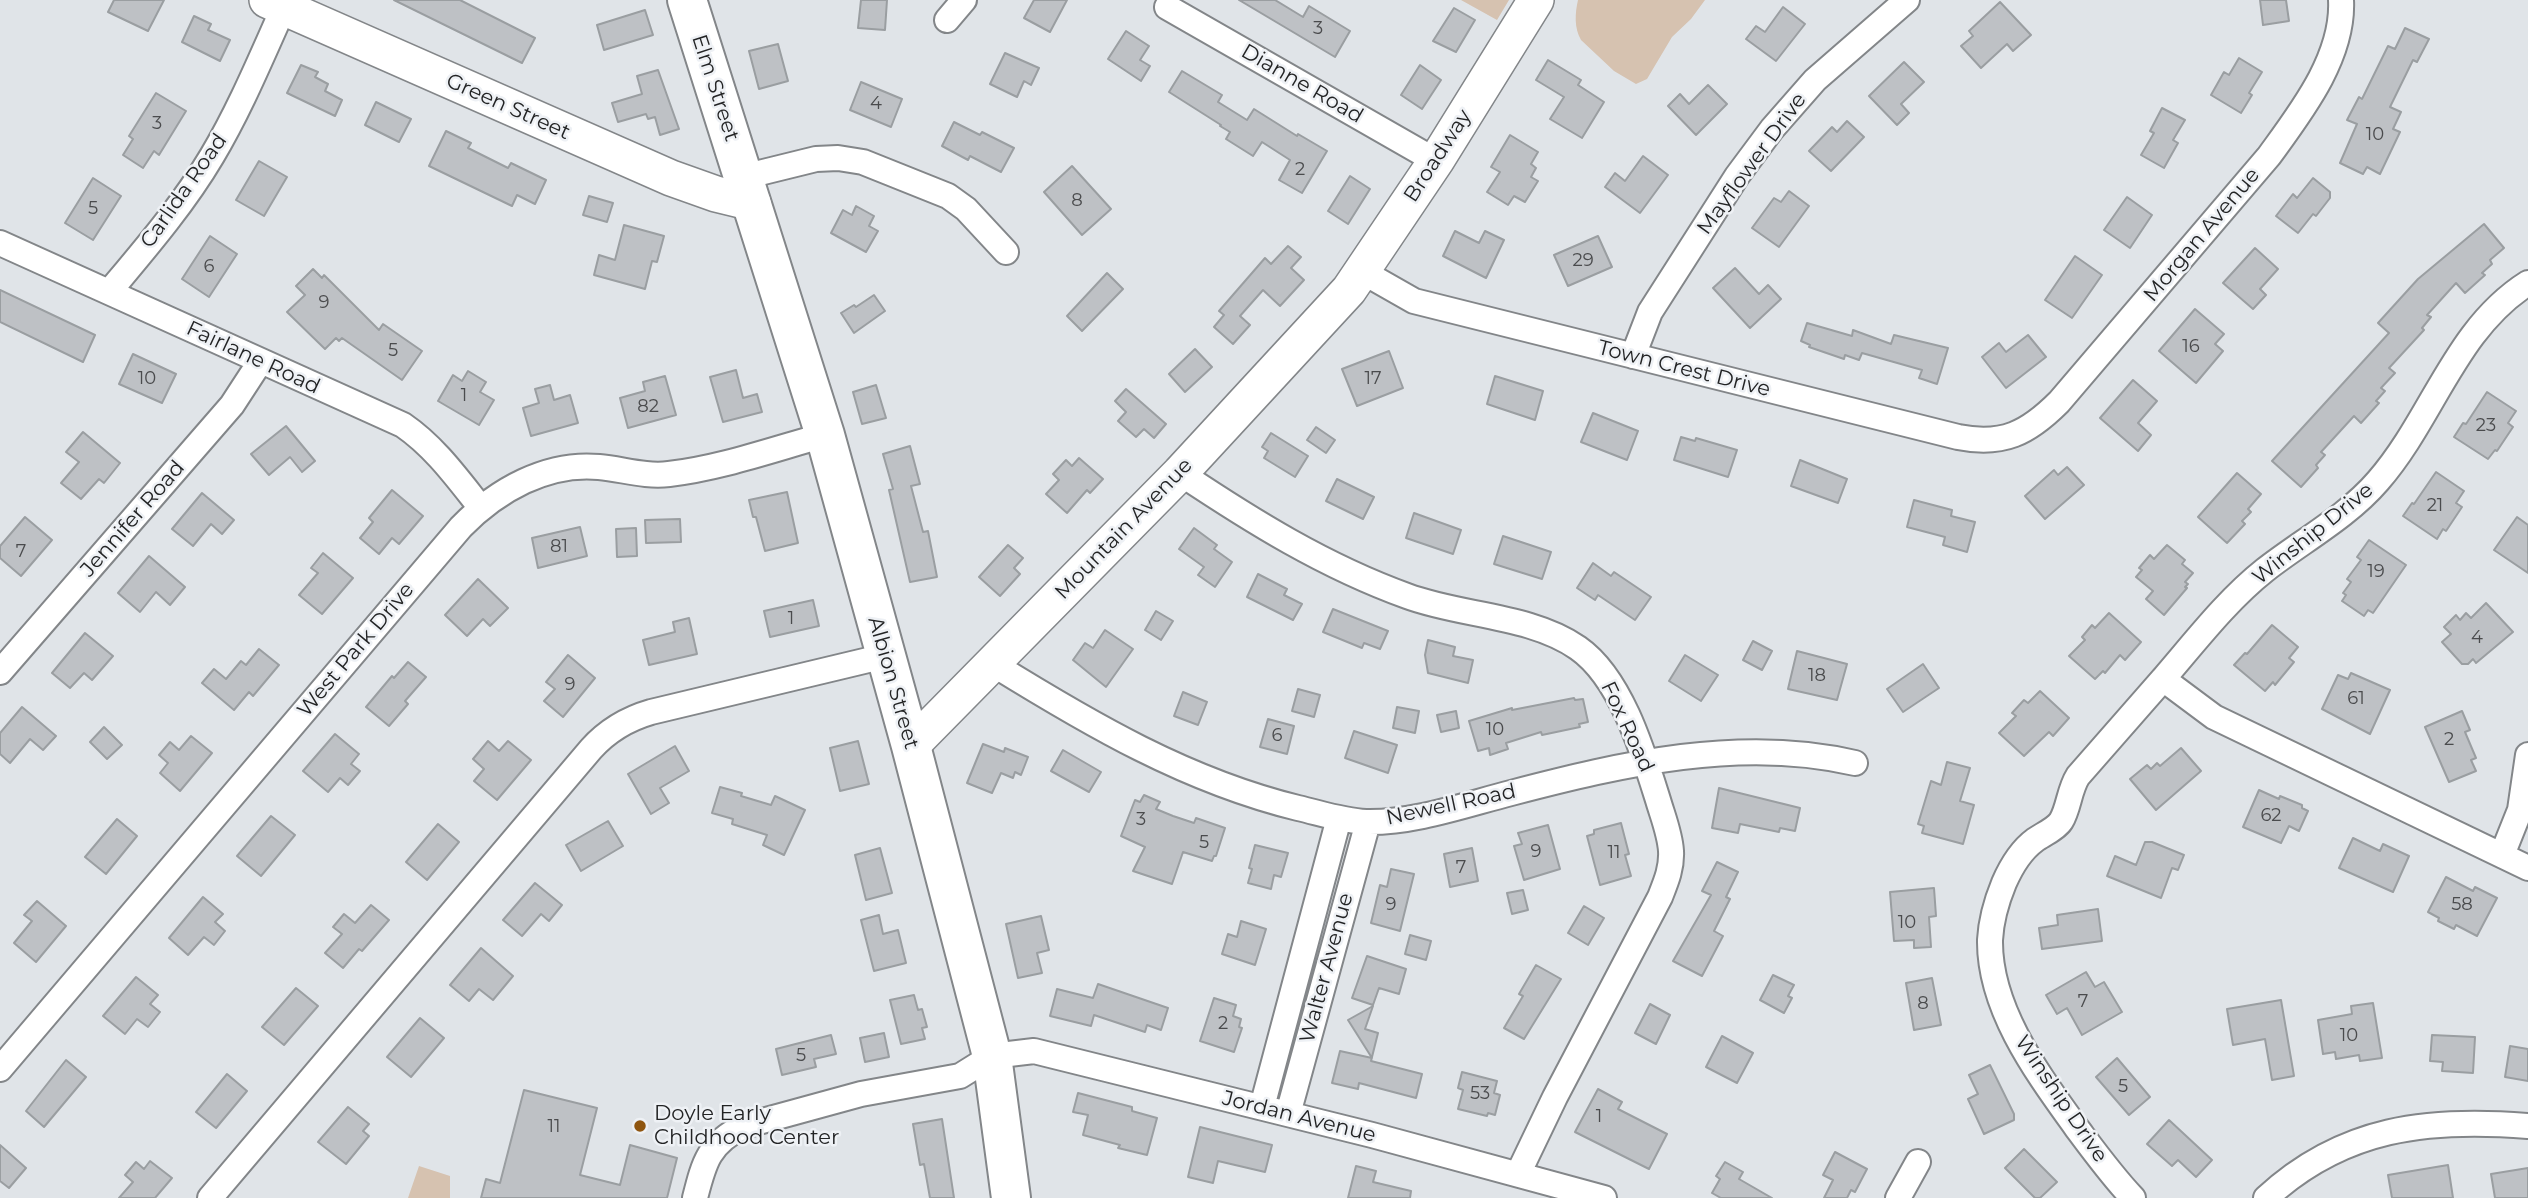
<!DOCTYPE html>
<style>
body{margin:0}
canvas{display:block;background:#e0e4e8}
</style>
<canvas width="2528" height="1198"></canvas>
<script>
const context = document.querySelector('canvas').getContext('2d');
context.lineJoin = 'round';
function paint(path, color) {
  context.fillStyle = color;
  context.fill(path, 'evenodd');
}
function stroke(path, color, width, dash) {
  context.strokeStyle = color;
  context.lineWidth = width;
  context.lineCap = dash ? 'butt' : 'round';
  context.setLineDash(dash || []);
  context.stroke(path);
}
function write(font, color, halo, rows, align = 'center') {
  context.font = font + ' Montserrat,sans-serif';
  context.lineWidth = 5;
  context.setLineDash([]);
  context.textBaseline = 'middle';
  context.strokeStyle = halo;
  context.fillStyle = color;
  for (const [text, x, y, turn = 0] of rows) {
    context.save();
    context.translate(x, y);
    context.rotate((+turn || 0) * Math.PI / 180);
    context.textAlign = isNaN(turn) ? turn : align;
    if (halo) context.strokeText(text, 0, 0);
    context.fillText(text, 0, 0);
    context.restore();
  }
}
paint(new Path2D(`
 M1461,0H1509L1497,20Z
 M1578,0H1705L1691,19L1672,37L1647,79L1636,84L1614,71L1581,40C1574,28 1575,13 1578,0Z
 M419,1166L450,1176V1198H408Z`), '#d6c2b0');
const building = new Path2D(`
 M114,0H164L148,31L108,12Z
 M394,0H460L535,38L522,63Z
 M861,0H887L885,30L858,28Z
 M1034,0H1067L1050,32L1024,18Z
 M1239,0H1275L1303,17L1309,6L1350,31L1335,57Z
 M2260,0H2286L2289,21L2263,25Z
 M2000,2L2031,35L2013,51L2007,44L1981,68L1961,46L1973,36L1969,31Z
 M1783,7L1805,24L1776,61L1746,39L1756,26L1765,32Z
 M1454,8L1475,20L1456,52L1433,41Z
 M645,10L653,35L604,50L597,25Z
 M194,16L211,24L208,30L230,40L220,61L182,42Z
 M2405,28L2429,39L2417,62L2413,60L2390,107L2401,112L2393,129L2400,132L2380,174L2367,167L2363,174L2340,163L2357,124L2347,120L2359,97L2362,99L2388,46L2395,49Z
 M1126,31L1149,46L1140,60L1150,66L1141,81L1108,59Z
 M778,44L788,81L759,89L749,51Z
 M1005,53L1039,68L1031,85L1024,81L1017,97L990,84Z
 M2239,58L2262,72L2249,93L2252,95L2241,113L2211,95L2224,72L2229,75Z
 M1548,60L1581,80L1578,85L1604,102L1582,138L1550,119L1564,97L1536,80Z
 M1904,62L1924,82L1901,104L1909,113L1897,125L1869,96Z
 M301,65L318,72L315,77L328,84L325,91L342,100L335,116L287,93Z
 M1420,65L1441,80L1422,109L1401,95Z
 M658,70L679,129L660,135L655,117L648,119L646,114L618,122L612,103L642,94L637,76Z
 M1182,71L1222,95L1218,102L1247,120L1254,109L1297,136L1298,134L1327,151L1302,193L1279,180L1290,160L1262,142L1253,156L1226,139L1230,132L1220,126L1221,125L1169,92Z
 M861,82L902,99L891,127L850,110Z
 M1708,85L1727,104L1696,135L1668,106L1680,94L1689,104Z
 M156,93L186,111L159,155L154,151L143,168L123,155L133,139L129,136Z
 M376,102L411,119L399,142L365,125Z
 M2162,108L2185,120L2173,140L2178,143L2164,168L2141,155L2154,133L2150,131Z
 M1847,121L1864,137L1831,171L1809,151L1832,127L1837,132Z
 M954,122L980,135L982,132L1014,148L1001,172L970,156L968,160L942,146Z
 M446,131L471,143L468,148L508,168L511,163L546,180L535,204L517,195L512,206L429,166Z
 M1510,135L1538,152L1531,164L1536,168L1531,177L1538,181L1525,202L1514,196L1508,205L1487,192L1500,172L1491,167Z
 M1643,156L1668,175L1640,213L1605,187L1615,173L1625,181Z
 M259,161L287,177L264,216L236,200Z
 M1072,166L1111,209L1082,235L1044,192Z
 M1350,176L1370,189L1348,224L1328,211Z
 M93,178L121,196L93,240L65,223Z
 M2313,178L2330,192V198L2316,216L2313,214L2298,233L2276,216L2293,194L2297,198Z
 M1789,191L1809,206L1779,247L1752,228L1774,198L1781,202Z
 M589,196L613,203L607,222L583,215Z
 M2127,197L2152,215L2130,248L2104,230Z
 M856,206L874,216L869,226L878,231L866,252L831,233L843,210L852,215Z
 M2484,224L2504,248L2490,260L2492,264L2482,273L2485,275L2465,293L2456,283L2427,315L2431,317L2422,328L2424,330L2389,368L2395,373L2381,388L2385,391L2376,401L2379,403L2361,423L2354,416L2321,452L2325,455L2316,465L2318,468L2301,487L2272,461L2389,333L2378,323L2418,279Z
 M624,225L664,236L657,262L652,261L645,289L594,275L599,255L615,260Z
 M1455,231L1479,243L1485,231L1504,240L1486,278L1443,256Z
 M210,236L237,254L209,297L182,279Z
 M1598,236L1612,267L1568,286L1554,255Z
 M1288,246L1301,257L1291,268L1304,280L1280,306L1263,290L1240,316L1250,325L1233,344L1214,327L1224,315L1219,311L1265,258L1271,264Z
 M2255,248L2278,269L2260,289L2266,295L2253,309L2223,283Z
 M2075,256L2102,275L2072,318L2045,300Z
 M1735,268L1759,294L1768,285L1781,299L1750,328L1713,288Z
 M313,269L322,278L324,275L379,330L383,324L422,351L402,380L342,338L339,341L336,338L325,349L287,312L305,295L296,286Z
 M1107,273L1123,289L1082,331L1067,316Z
 M0,290L95,335L83,362L0,322Z
 M874,295L885,311L854,333L841,313L854,305L856,307Z
 M2195,309L2224,334L2215,344L2223,351L2196,383L2159,351Z
 M1807,323L1852,336L1853,330L1891,344L1894,335L1948,348L1937,384L1919,378L1922,370L1862,353L1859,360L1845,355L1844,359L1809,347L1810,345L1801,341Z
 M2028,335L2046,357L2006,388L1982,357L1999,343L2006,352Z
 M1195,349L1212,367L1185,392L1169,374Z
 M1389,351L1403,388L1357,406L1342,369Z
 M133,354L176,374L162,403L119,384Z
 M736,370L743,398L757,394L762,412L723,422L710,377Z
 M468,371L486,382L480,392L494,400L479,425L438,401L453,375L462,381Z
 M665,376L676,415L628,428L620,398L645,391L643,382Z
 M1495,376L1543,391L1535,420L1487,404Z
 M2133,380L2157,401L2138,423L2151,435L2138,451L2100,418Z
 M550,385L554,400L570,395L578,423L531,436L523,408L539,403L535,389Z
 M876,385L886,418L862,424L853,392Z
 M1126,389L1166,424L1154,438L1144,429L1136,437L1118,421L1126,412L1115,401Z
 M2487,392L2516,411L2508,423L2513,427L2497,451L2495,450L2488,459L2454,437L2463,423L2466,424Z
 M1593,413L1638,431L1627,460L1581,442Z
 M286,426L315,461L302,472L290,457L269,475L251,454Z
 M1316,427L1335,440L1326,453L1307,440Z
 M83,432L120,463L104,483L99,479L81,499L61,483L79,462L66,452Z
 M1271,433L1308,456L1295,477L1264,458L1268,451L1262,447Z
 M1681,437L1695,441L1696,438L1737,450L1728,477L1674,460Z
 M910,446L920,484L911,486L923,532L928,531L937,577L910,582L889,490L893,489L883,454Z
 M1079,458L1103,479L1090,493L1087,490L1067,513L1046,494L1059,480L1053,474L1066,460L1072,466Z
 M1800,460L1847,479L1838,503L1791,486Z
 M2067,467L2084,485L2045,519L2025,496L2054,470L2058,475Z
 M2436,472L2464,491L2456,503L2462,507L2446,531L2443,529L2437,539L2403,516L2412,503L2414,504Z
 M2237,473L2261,494L2248,509L2251,512L2242,521L2245,524L2227,543L2198,517Z
 M1337,479L1374,497L1363,519L1326,501Z
 M392,490L423,516L399,544L392,538L379,554L360,538L373,522L369,518Z
 M787,492L798,543L765,551L756,517H753L749,500Z
 M202,493L234,520L222,534L211,524L193,546L172,529Z
 M1914,500L1952,510L1951,516L1975,522L1967,552L1943,545L1945,537L1907,527Z
 M1414,513L1461,530L1453,554L1406,538Z
 M25,517L52,540L21,576L0,558V546Z
 M2517,517L2528,525V573L2494,550Z
 M680,519L681,542L646,543L645,520Z
 M580,527L587,556L538,568L532,538Z
 M636,528L637,556L617,557L616,529Z
 M1194,528L1217,545L1214,549L1232,562L1215,587L1198,575L1204,567L1179,549Z
 M1503,536L1551,552L1542,579L1494,564Z
 M2369,540L2406,565L2373,613L2368,610L2364,616L2342,601L2346,595L2343,593L2351,582L2347,579L2361,560L2357,557Z
 M1008,545L1023,558L1014,568L1020,574L1000,596L979,577Z
 M2167,545L2185,560L2182,564L2193,573L2185,582L2188,584L2185,587L2187,588L2164,615L2146,599L2153,591L2136,577L2142,570L2139,568L2150,555L2154,559Z
 M323,553L353,578L322,614L299,595L318,573L311,568Z
 M149,556L185,587L170,605L156,592L140,612L118,593Z
 M1593,563L1611,576L1614,572L1651,597L1635,620L1598,595L1595,600L1577,588Z
 M1258,574L1287,589L1284,595L1302,604L1293,620L1247,597Z
 M478,579L508,608L490,626L483,619L467,636L445,615Z
 M813,600L819,626L770,637L764,611Z
 M2486,603L2513,632L2476,663L2473,659L2468,664H2462L2442,642L2451,634L2444,627L2456,615L2460,620L2466,613L2471,618Z
 M1333,609L1388,631L1380,649L1364,643L1362,648L1323,632Z
 M1156,611L1173,621L1161,640L1145,630Z
 M2109,613L2141,642L2125,660L2120,655L2105,673L2103,671L2095,679L2069,656L2085,640L2082,637L2092,625L2095,628Z
 M689,618L697,654L649,665L643,640L675,632L673,622Z
 M2272,625L2298,647L2289,658L2294,662L2275,685L2273,682L2265,691L2234,665L2245,653L2247,654Z
 M1105,630L1133,649L1106,687L1073,660L1085,643L1093,648Z
 M85,633L113,656L92,680L84,673L70,688L52,673Z
 M1428,640L1455,647L1453,656L1473,660L1468,683L1428,673L1425,655Z
 M1753,641L1772,651L1762,670L1743,660Z
 M259,649L279,665L253,696L249,692L234,710L202,683L214,669L226,679L241,661L246,665Z
 M1797,651L1847,664L1837,700L1788,689Z
 M568,655L595,678L563,717L544,701L555,689L546,682Z
 M1685,655L1718,675L1701,701L1669,681Z
 M408,662L426,677L405,701L408,704L389,726L366,707L392,676L394,678Z
 M1923,664L1939,688L1903,712L1887,689Z
 M2351,673L2390,690L2370,734L2322,709L2338,675L2348,679Z
 M1298,689L1320,695L1314,717L1292,711Z
 M2040,691L2069,718L2053,736L2049,732L2024,756L1999,733L2016,716L2012,713L2024,700L2028,703Z
 M1183,692L1207,702L1198,725L1174,716Z
 M1574,698L1575,700L1583,699L1588,722L1579,724L1580,727L1542,735L1541,732L1506,743L1508,749L1490,755L1489,748L1478,751L1469,721L1512,708V710Z
 M22,707L56,736L43,750L30,739L10,763L0,754V733Z
 M1397,707L1419,711L1415,733L1393,728Z
 M1456,711L1459,728L1441,732L1437,715Z
 M2462,711L2470,730L2465,732L2476,758L2471,760L2476,771L2449,782L2425,727Z
 M1268,719L1294,726L1287,754L1260,747Z
 M104,727L122,745L107,759L90,742Z
 M1354,731L1397,745L1388,773L1345,758Z
 M335,734L359,754L351,764L360,771L348,785L340,778L328,792L303,771Z
 M191,736L212,753L180,791L160,773L168,763L159,755L170,742L179,750Z
 M488,741L499,751L508,741L531,760L497,800L474,781L484,769L473,759Z
 M858,741L869,784L840,791L830,748Z
 M983,744L1004,752L1005,748L1028,757L1021,775L1015,772L1013,778L1001,773L992,793L967,783Z
 M675,746L689,771L660,788L669,803L651,814L628,774Z
 M2181,748L2201,771L2156,810L2130,779L2147,765L2151,769L2157,763L2160,766Z
 M1063,750L1101,772L1089,792L1051,771Z
 M1947,762L1970,768L1960,801L1974,805L1963,844L1922,833L1924,826L1918,824L1931,781L1941,785Z
 M720,787L742,793L741,796L771,805L775,796L805,810L784,855L763,845L767,835L732,824L733,819L712,813Z
 M1719,788L1800,808L1795,831L1780,828L1779,832L1740,824L1738,833L1712,828Z
 M2259,790L2279,799L2280,796L2302,805V808L2308,811L2299,831L2289,826L2281,843L2243,827Z
 M1144,795L1160,802L1156,809L1173,816L1194,823L1196,818L1225,828L1216,856H1214L1212,861L1183,852L1172,884L1133,871L1145,847L1121,836L1135,800L1140,802Z
 M271,816L295,835L261,876L237,856Z
 M117,819L137,836L106,874L85,857Z
 M608,821L623,846L581,871L566,845Z
 M1621,823L1629,854L1625,855L1631,876L1600,885L1587,836L1594,834V830Z
 M438,824L459,842L427,880L406,862Z
 M1548,825L1560,869L1524,880L1514,846L1522,844L1518,833Z
 M2353,838L2380,851L2383,844L2409,856L2393,892L2339,868Z
 M2145,842H2152L2184,855L2178,870L2172,868L2161,898L2107,876L2115,856L2136,865Z
 M1255,845L1288,853L1281,877L1274,875L1271,889L1248,883L1252,869L1249,868Z
 M880,848L892,893L866,900L855,855Z
 M1472,848L1478,881L1450,887L1444,854Z
 M1717,862L1738,872L1726,897L1730,899L1714,931L1723,936L1702,976L1673,961L1711,895L1702,891Z
 M1391,869L1414,874L1400,931L1371,923L1380,885L1387,887Z
 M2446,877L2473,891L2475,887L2497,898L2477,936L2456,925L2454,929L2438,921L2439,918L2428,912Z
 M535,883L562,905L549,921L541,914L522,936L503,920Z
 M1934,888L1936,916L1929,917L1931,947L1914,948V940L1894,941L1890,892Z
 M1523,890L1528,910L1512,914L1507,893Z
 M203,897L223,914L215,922L225,931L214,945L204,937L188,955L169,938Z
 M37,901L66,926L36,962L14,943L32,921L24,915Z
 M371,905L389,920L362,951L359,949L343,968L325,953L342,934L333,927L344,914L355,923Z
 M1584,906L1604,918L1588,945L1568,933Z
 M2098,909L2102,941L2042,949L2039,928L2058,925L2057,915Z
 M879,915L883,934L898,930L906,963L874,971L861,920Z
 M1041,916L1049,950L1037,953L1042,973L1018,978L1006,924Z
 M1241,921L1266,929L1255,965L1222,954L1228,934L1237,937Z
 M1410,935L1431,941L1426,960L1405,954Z
 M481,948L513,976L493,1000L479,989L469,1001L450,985Z
 M1367,956L1406,969L1399,994L1379,988L1373,1005L1352,998Z
 M1536,965L1561,979L1524,1039L1504,1028L1523,996L1519,994Z
 M2086,972L2095,987L2104,982L2122,1012L2082,1035L2067,1008L2057,1014L2046,995Z
 M1773,975L1794,985L1788,996L1792,998L1784,1013L1760,1000Z
 M136,977L158,995L150,1004L160,1012L148,1027L137,1019L125,1034L103,1016Z
 M1932,978L1941,1025L1914,1030L1906,983Z
 M1098,984L1168,1008L1161,1030L1147,1025L1145,1032L1094,1015L1091,1026L1050,1016L1057,989L1093,998Z
 M296,988L318,1006L284,1045L262,1027Z
 M914,995L918,1010L922,1009L927,1027L922,1028L925,1039L901,1044L890,1000Z
 M1214,998L1236,1005L1233,1016L1241,1019L1239,1027L1242,1028L1234,1052L1200,1041Z
 M2281,1000L2294,1076L2272,1080L2265,1039L2233,1045L2227,1009Z
 M2373,1003L2382,1058L2360,1061L2359,1055L2336,1059L2335,1052L2323,1054L2318,1020L2352,1014L2351,1006Z
 M1650,1004L1670,1015L1656,1044L1635,1033Z
 M1373,1006L1365,1029L1378,1033L1371,1061L1422,1074L1416,1098L1359,1083L1358,1089L1332,1083L1340,1051L1372,1058L1348,1020Z
 M420,1018L444,1038L411,1077L387,1057Z
 M884,1033L889,1057L865,1062L860,1038Z
 M831,1035L836,1054L814,1059L816,1067L782,1075L776,1049Z
 M2432,1035L2475,1037L2473,1073L2442,1071L2443,1062L2430,1061Z
 M1722,1036L1753,1053L1737,1083L1706,1067Z
 M2510,1046L2528,1049V1081L2505,1077Z
 M2117,1058L2150,1097L2129,1115L2096,1077Z
 M66,1060L86,1077L44,1127L26,1111Z
 M1990,1065L2014,1114V1120L1984,1134L1968,1099L1978,1094L1969,1075Z
 M1462,1072L1497,1081L1494,1093L1500,1095L1495,1115L1488,1113L1487,1116L1458,1109L1463,1090L1458,1088Z
 M227,1074L247,1091L216,1128L196,1112Z
 M1598,1089L1622,1102L1618,1109L1667,1134L1649,1169L1575,1132Z
 M524,1090L597,1108L580,1175L620,1185L630,1145L677,1158L667,1198H481L486,1179L500,1183Z
 M1078,1093L1132,1107V1111L1157,1118L1147,1155L1118,1148L1120,1145L1083,1135L1088,1115L1073,1112Z
 M348,1107L369,1124L363,1131L369,1136L346,1164L318,1142Z
 M942,1119L954,1198H930L924,1164L920,1165L913,1124Z
 M2169,1120L2212,1160L2196,1177L2178,1160L2172,1166L2147,1144Z
 M1200,1127L1272,1145L1265,1172L1218,1161L1213,1183L1188,1177Z
 M0,1145L26,1168L9,1188L0,1181Z
 M2024,1149L2057,1182L2040,1198H2035L2005,1168Z
 M1835,1152L1867,1169L1855,1192L1851,1190L1847,1198H1824L1833,1180L1823,1175Z
 M150,1161L172,1178L155,1198H119L133,1182L125,1175L136,1162L144,1169Z
 M1725,1162L1743,1172L1739,1179L1772,1198H1721L1712,1193L1720,1179L1716,1176Z
 M2448,1165L2453,1198H2392L2388,1175Z
 M1356,1166L1376,1171L1373,1182L1411,1191L1410,1198H1348Z
 M2528,1168V1198H2495L2491,1174Z`);
paint(building, '#bec1c5');
stroke(building, '#9a9ea1', 2);
const street = new Path2D(`
 M1167,7L1436,161
 M947,20L964,0
 M743,177L816,159L838,158L863,162L948,196L966,209L1006,252
 M0,243L403,425C435,447 457,478 481,508
 M1363,272L1414,301L1958,437C2003,446 2028,433 2059,402L2269,156C2301,112 2344,57 2341,0
 M109,292C145,249 183,205 212,156C240,109 261,58 284,7
 M1633,356L1650,312L1737,176L1772,129L1815,80L1907,0
 M1180,473C1252,521 1324,566 1407,596C1460,616 1531,615 1578,648C1621,678 1643,752 1658,800C1663,817 1670,834 1671,851C1672,868 1666,882 1660,897L1555,1097L1518,1174
 M993,664C1090,724 1187,781 1298,808C1320,813 1343,821 1366,822C1414,823 1464,805 1511,793C1622,764 1741,736 1855,763
 M0,672L232,405L260,362
 M2163,679C2195,642 2227,600 2265,570C2302,541 2347,517 2378,481C2433,418 2455,329 2528,283
 M2502,855L2520,810L2528,755
 M0,1069L461,527C497,490 547,462 599,467C622,469 645,477 669,474C721,468 774,449 825,435
 M1262,1107L1339,818
 M1288,1114L1368,822
 M210,1198L591,749C608,730 627,719 651,712L885,656
 M695,1198C704,1162 709,1143 744,1126L861,1094L960,1076L992,1056L1034,1051L1372,1135L1604,1198
 M1898,1198L1918,1162
 M2133,1198C2112,1176 2094,1151 2076,1127C2038,1074 1989,1009 1990,940C1991,921 1997,900 2004,883C2011,867 2020,851 2035,840C2042,835 2056,829 2061,821C2069,808 2069,790 2078,776L2163,679L2214,717L2528,868
 M2266,1198C2343,1127 2428,1118 2528,1126`);
const secondary = new Path2D(`
 M267,0L671,178L716,194L753,203
 M911,746L1180,473L1349,290L1436,161L1536,0`);
const primary = new Path2D(`
 M687,0L825,435L911,746L992,1056L1011,1198`);
stroke(street, '#838689', 28);
stroke(secondary, '#838689', 38);
stroke(primary, '#838689', 42);
stroke(street, '#fff', 24);
stroke(secondary, '#fff', 35);
stroke(primary, '#fff', 38);
for (const [x, y, r, color] of [
 [640,1126,7,"#8f550f"]
]) {
  const dot = new Path2D();
  dot.arc(x, y, r, 0, 2 * Math.PI);
  context.fillStyle = color;
  context.fill(dot);
  stroke(dot, '#eef1f5', 2.5);
}
write('18px', '#4a4b4d', null, [
 ["3",1318,29],
 ["4",876,104],
 ["3",157,124],
 ["10",2375,135],
 ["2",1300,170],
 ["8",1077,201],
 ["5",93,209],
 ["29",1583,261],
 ["6",209,267],
 ["9",324,303],
 ["16",2191,347],
 ["5",393,351],
 ["10",147,379],
 ["17",1373,379],
 ["1",464,396],
 ["82",648,407],
 ["23",2486,426],
 ["21",2435,506],
 ["81",559,547],
 ["7",21,552],
 ["19",2376,572],
 ["1",791,619],
 ["4",2477,638],
 ["18",1817,676],
 ["9",570,685],
 ["61",2356,699],
 ["10",1495,730],
 ["6",1277,736],
 ["2",2449,740],
 ["62",2271,816],
 ["3",1141,820],
 ["5",1204,843],
 ["9",1536,852],
 ["11",1614,853],
 ["7",1461,868],
 ["9",1391,905],
 ["58",2462,905],
 ["10",1907,923],
 ["7",2083,1002],
 ["8",1923,1004],
 ["2",1223,1024],
 ["10",2349,1036],
 ["5",801,1056],
 ["5",2123,1087],
 ["53",1480,1094],
 ["1",1599,1117],
 ["11",554,1127]
]);
write('21px', '#232425', '#eef1f5', [
 ["Dianne Road",1302,84,30],
 ["Elm Street",715,88,72],
 ["Green Street",508,107,24],
 ["Broadway",1438,156,-57],
 ["Mayflower Drive",1752,164,-54],
 ["Carlida Road",184,191,-55],
 ["Morgan Avenue",2202,235,-50],
 ["Fairlane Road",253,358,25],
 ["Town Crest Drive",1684,369,14],
 ["Jennifer Road",133,519,-49],
 ["Mountain Avenue",1124,529,-46],
 ["Winship Drive",2313,534,-39],
 ["West Park Drive",356,650,-50],
 ["Albion Street",893,683,74],
 ["Fox Road",1627,727,65],
 ["Newell Road",1451,805,-12],
 ["Walter Avenue",1327,968,-75],
 ["Winship Drive",2061,1099,56],
 ["Jordan Avenue",1299,1117,14]
]);
write('21px', '#232425', '#eef1f5', [
 ["Doyle Early",654,1114],
 ["Childhood Center",654,1138]
], 'left');
</script>
